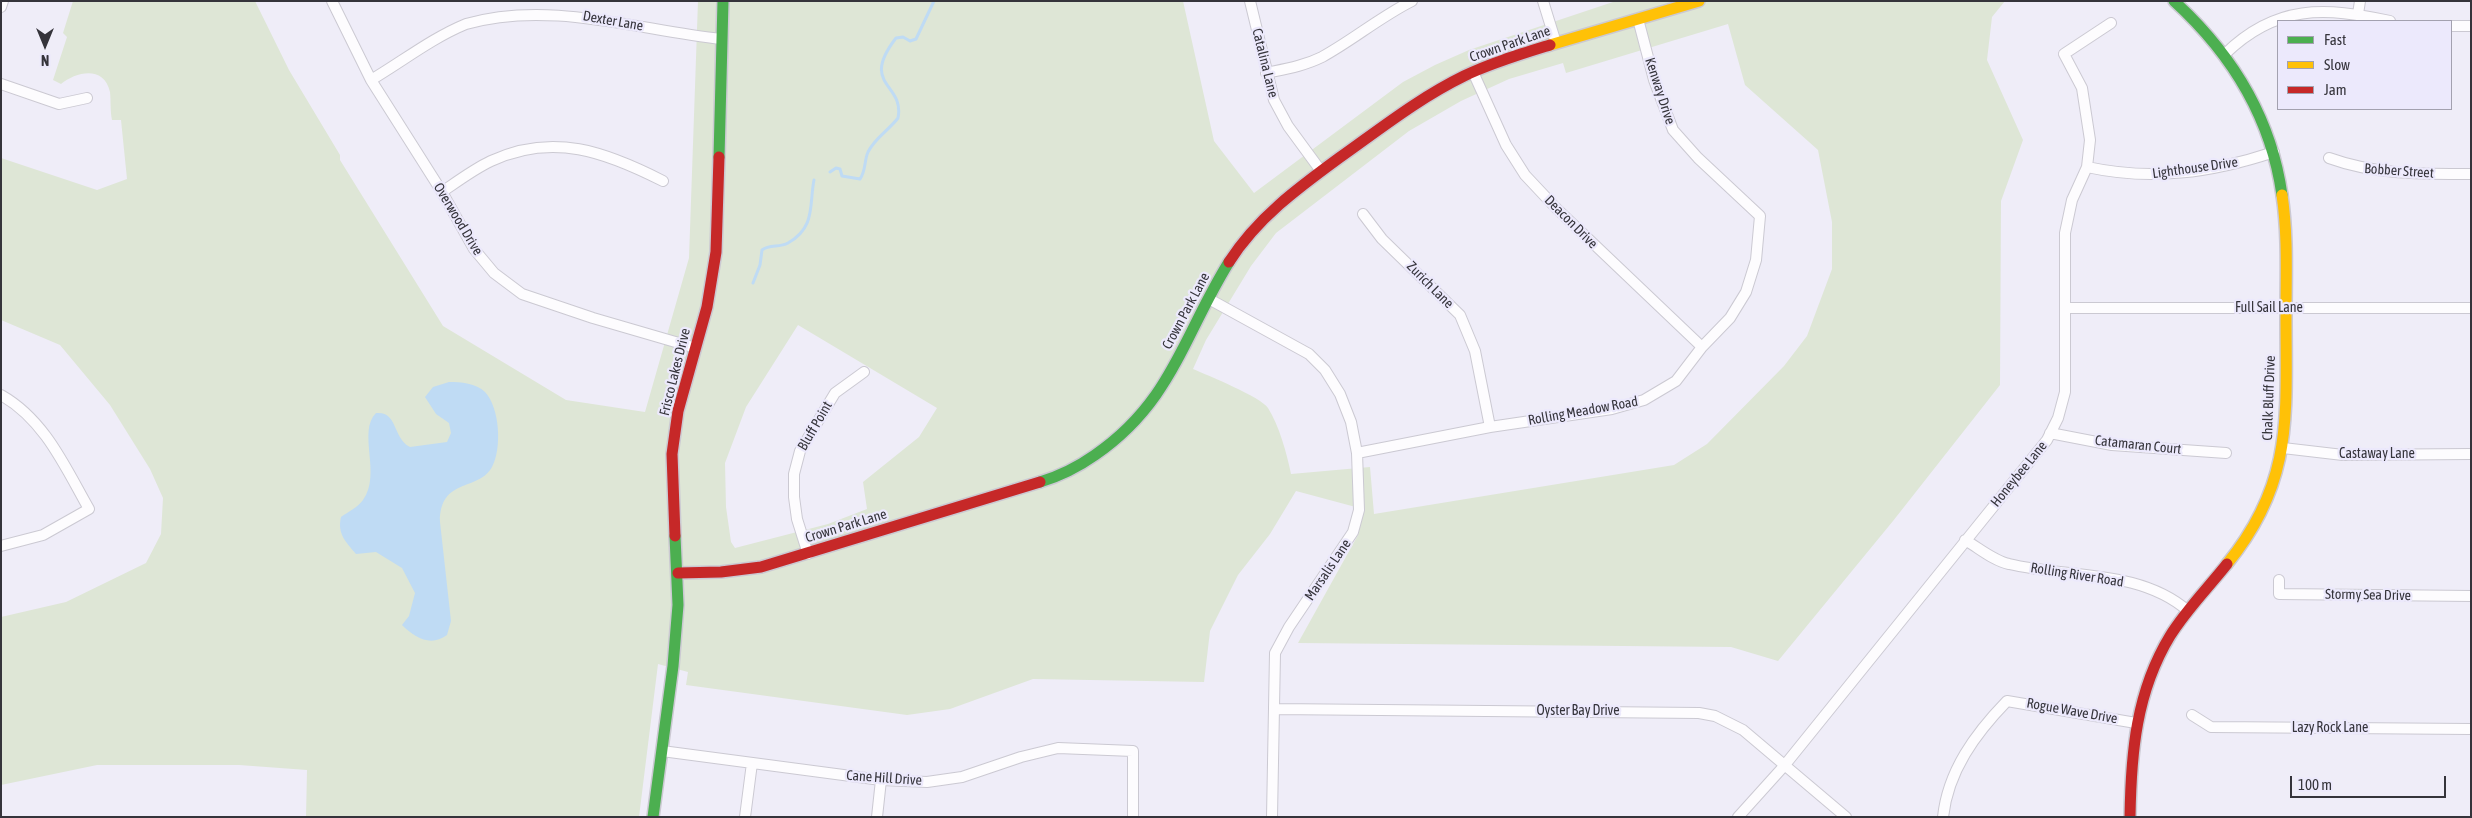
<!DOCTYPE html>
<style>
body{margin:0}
#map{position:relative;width:2472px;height:818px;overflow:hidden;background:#efedf8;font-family:"Asap Condensed",sans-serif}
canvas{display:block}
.frame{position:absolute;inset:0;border:2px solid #35343b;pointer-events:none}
.legend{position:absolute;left:2277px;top:20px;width:175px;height:90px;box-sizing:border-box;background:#ece9fc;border:1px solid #a3a1af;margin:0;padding:6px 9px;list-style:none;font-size:15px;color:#35343b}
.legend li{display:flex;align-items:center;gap:10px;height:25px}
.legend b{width:25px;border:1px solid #a3a1af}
.north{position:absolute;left:20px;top:20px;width:50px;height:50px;-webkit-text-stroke:4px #ece9fc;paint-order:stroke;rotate:180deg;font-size:14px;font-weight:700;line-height:20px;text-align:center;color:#35343b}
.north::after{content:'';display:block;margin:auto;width:18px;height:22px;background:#35343b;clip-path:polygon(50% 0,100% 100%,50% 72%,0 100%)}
.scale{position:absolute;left:2290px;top:776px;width:156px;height:22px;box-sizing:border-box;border:2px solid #35343b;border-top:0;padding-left:6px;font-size:15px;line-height:18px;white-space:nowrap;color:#35343b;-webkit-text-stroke:4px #ece9fc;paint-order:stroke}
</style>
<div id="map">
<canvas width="2472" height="818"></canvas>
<div class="frame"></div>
<ul class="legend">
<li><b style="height:6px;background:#4caf50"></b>Fast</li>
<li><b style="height:6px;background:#ffc107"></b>Slow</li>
<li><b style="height:6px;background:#c62828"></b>Jam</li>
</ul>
<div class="north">N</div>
<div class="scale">100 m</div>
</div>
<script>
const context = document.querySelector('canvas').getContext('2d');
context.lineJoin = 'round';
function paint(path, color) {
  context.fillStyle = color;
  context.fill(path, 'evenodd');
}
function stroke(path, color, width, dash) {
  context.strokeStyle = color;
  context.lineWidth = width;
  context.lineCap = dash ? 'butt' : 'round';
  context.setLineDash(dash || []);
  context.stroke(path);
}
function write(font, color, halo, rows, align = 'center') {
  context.font = font + ' "Asap Condensed",sans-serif';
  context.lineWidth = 4.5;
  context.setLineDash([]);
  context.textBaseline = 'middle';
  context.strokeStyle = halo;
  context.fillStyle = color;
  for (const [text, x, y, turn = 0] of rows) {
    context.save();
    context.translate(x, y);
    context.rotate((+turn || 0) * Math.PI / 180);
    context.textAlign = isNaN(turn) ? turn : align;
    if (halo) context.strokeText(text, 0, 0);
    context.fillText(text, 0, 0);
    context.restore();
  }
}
paint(new Path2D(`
 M73,1H255L289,70L340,155V160L443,326L566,400L645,412L689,258L698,1H1183L1214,141L1254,193L1403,82L1435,65L1469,50L1616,1H2005L1992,17L1987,60L2023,140L2001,201L2000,385L1893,521L1778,661L1731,647L1298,643L1358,535L1363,509L1296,491L1270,534L1238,575L1210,631L1204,682L1033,679L950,709L907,715L686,685L688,672L658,664L639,817H306L307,770L239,765H97L1,785V617L66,602L146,563L161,534L163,498L150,469L110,405L60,345L1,320V158L97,190L127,179L121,120H112C110,110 111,101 110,92C104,65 76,72 61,84L53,80L67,37L63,33ZM1728,24L1745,85L1818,150L1832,222V269L1807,336L1784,366L1707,444L1674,465L1374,514L1370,467L1291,474C1287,454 1279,425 1268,408C1261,397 1207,375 1193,369L1206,340L1251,266L1276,233L1409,131L1461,101L1509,79L1563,63L1566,73ZM798,325L937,408L919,437L863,482L867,509L828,524L735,548L731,542L726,507L725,463L746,407Z`), '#dee6d6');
paint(new Path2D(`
 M449,382C461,382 476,383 485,392C500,408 502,449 492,467C478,492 440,477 440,522L451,621L447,635C431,647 415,638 402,625L409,616L415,593L402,568L376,552L356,554C346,542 337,534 341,517C348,512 358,507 363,500C382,474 357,432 376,413C398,411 392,437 410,447L447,442L451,433L449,423L436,414L425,397L433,387Z`), '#bfdbf4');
stroke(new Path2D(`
 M830,172L836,168L840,169L842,176L860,179C866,171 864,161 868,152C875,138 888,131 898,118C905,83 859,86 896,38L903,37L910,41L916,39L934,1
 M753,283L760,265L762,250C770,244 779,248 788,243C816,227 809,205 814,180`), '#bfdbf4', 3);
const street = new Path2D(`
 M332,1L371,80L442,192L474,249L494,273L522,294L593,318L696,348
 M1250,1L1274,100L1288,126L1321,171
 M1543,1L1556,43
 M1,7L3,1
 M2358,14L2360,1
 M2451,26H2471
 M2225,54C2276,4 2325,7 2390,21
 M1473,72L1506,145L1525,175L1556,208L1702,347
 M1266,73C1285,69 1304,66 1322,57C1353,40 1380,17 1412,1
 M371,80C403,61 432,38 466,24C549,0 638,30 721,39
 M1,84L59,104L87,98
 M2329,158C2376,175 2422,174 2471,174
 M2087,167C2151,181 2211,173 2274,152
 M442,192C458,181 474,169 491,161C553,132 606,152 663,181
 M1363,214L1382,239L1460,315L1475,351L1490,427
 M1209,299L1309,354L1325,370L1340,394L1351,422L1357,453L1359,510L1353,532L1289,627L1275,653L1272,817
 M2067,308H2471
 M1,395C45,420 65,467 89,509L43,535L1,546
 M2050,433L2112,445L2226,453
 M2283,448L2343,455L2471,454
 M1357,453L1490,427L1612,409L1644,400L1676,381L1702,347L1730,318L1746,292L1756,260L1760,216L1698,158L1673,130L1654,80L1638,19
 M1965,540C1979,548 1994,561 2009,564C2068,578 2140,569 2188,611
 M808,554L797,519L794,497V474L800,451L835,393L864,372
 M2279,580V594L2471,596
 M1274,709L1699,713L1715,716L1743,730L1846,817
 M2192,715L2211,727L2471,729
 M662,751L881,780L927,782L962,777L1021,757L1058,748L1133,751V817
 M745,817L752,763
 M877,817L881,780
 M1738,817L1784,766L2047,440L2058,418L2065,392V233L2072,200L2087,167L2090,140L2082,88L2064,54L2111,23
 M1943,817C1948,771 1975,734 2007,701L2136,723`);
const fast = new Path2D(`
 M2174,1C2231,53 2271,117 2282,195
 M719,157L723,1
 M1040,482C1060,476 1078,467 1095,455C1172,402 1183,336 1229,262
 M653,817L673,666L678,605L675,536`);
const slow = new Path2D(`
 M1550,45L1699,1
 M2227,564C2294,482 2286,416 2286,316C2286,276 2288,235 2282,195`);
const jam = new Path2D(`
 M1229,262C1257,218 1298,188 1339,158C1380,129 1419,98 1464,76C1491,63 1521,54 1550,45
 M675,536L672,454L678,411L707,307L716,252L719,157
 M678,573L721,572L761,567L1040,482
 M2130,817C2131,753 2136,692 2170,636C2186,610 2208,588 2227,564`);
stroke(street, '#cbc9d2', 12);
stroke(fast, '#cbc9d2', 14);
stroke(slow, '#cbc9d2', 14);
stroke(jam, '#cbc9d2', 14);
stroke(street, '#fdfcfe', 10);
stroke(fast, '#4caf50', 11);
stroke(slow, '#ffc107', 11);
stroke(jam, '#c62828', 11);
write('14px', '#35343b', '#ece9fc', [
 ["Dexter Lane",613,21,10],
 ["Crown Park Lane",1510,44,-19],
 ["Catalina Lane",1265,63,76],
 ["Kenway Drive",1660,91,72],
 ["Lighthouse Drive",2195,168,-8],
 ["Bobber Street",2399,171,4],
 ["Overwood Drive",458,219,59],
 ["Deacon Drive",1571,222,45],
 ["Zurich Lane",1430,285,45],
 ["Full Sail Lane",2269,308],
 ["Crown Park Lane",1186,311,-62],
 ["Frisco Lakes Drive",675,372,-76],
 ["Chalk Bluff Drive",2269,398,-88],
 ["Rolling Meadow Road",1583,411,-10],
 ["Bluff Point",815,426,-60],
 ["Catamaran Court",2138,445,6],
 ["Castaway Lane",2377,454],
 ["Honeybee Lane",2019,474,-51],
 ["Crown Park Lane",846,526,-17],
 ["Marsalis Lane",1328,570,-56],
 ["Rolling River Road",2077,575,9],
 ["Stormy Sea Drive",2368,595,1],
 ["Oyster Bay Drive",1578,711],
 ["Rogue Wave Drive",2072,711,10],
 ["Lazy Rock Lane",2330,728],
 ["Cane Hill Drive",884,778,4]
]);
</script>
